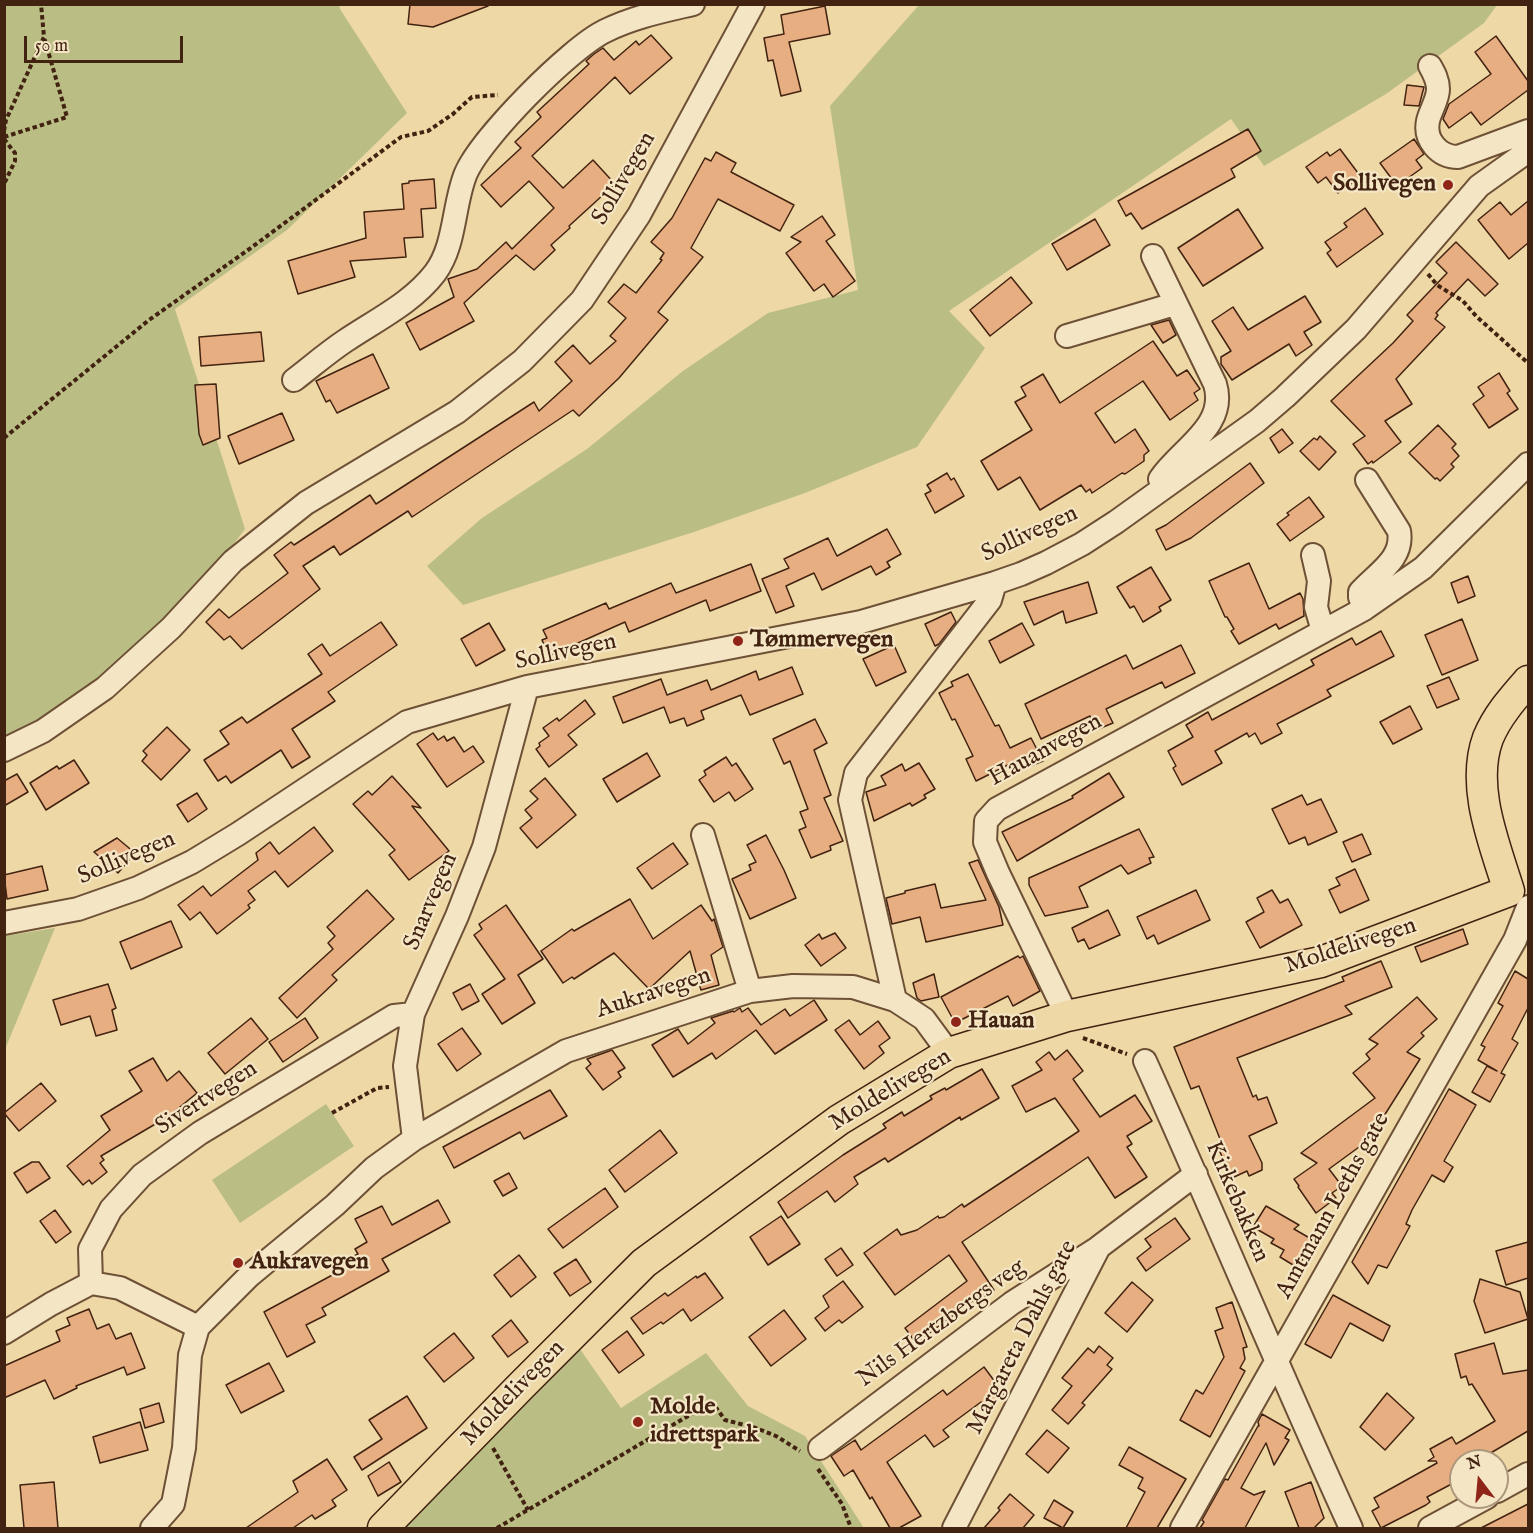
<!DOCTYPE html>
<meta charset="utf-8">
<style>
body{margin:0}
#map{position:relative;width:1533px;height:1533px;overflow:hidden;background:#eed8a6;font-family:"IM FELL English",serif}
canvas{display:block}
.frame{position:absolute;inset:0;border:6px solid #422211;pointer-events:none}
.north{position:absolute;left:1449px;top:1449px;width:60px;height:60px;box-sizing:border-box;background:#f4e6c5;border:2px solid #ad987d;border-radius:50%;rotate:344deg;font-size:16px;font-weight:700;line-height:24px;text-align:center;color:#422211}
.north::after{content:'';display:block;margin:auto;width:21px;height:27px;background:#8f2418;clip-path:polygon(50% 0,100% 100%,50% 72%,0 100%)}
.scale{position:absolute;left:24px;top:36px;width:159px;height:27px;box-sizing:border-box;border:3px solid #422211;border-top:0;padding-left:8px;font-size:18px;line-height:21px;white-space:nowrap;color:#422211;-webkit-text-stroke:4px #f4e6c5;paint-order:stroke}
</style>
<div id="map">
<canvas width="1533" height="1533"></canvas>
<div class="frame"></div>
<div class="north">N</div>
<div class="scale">50 m</div>
</div>
<script>
const context = document.querySelector('canvas').getContext('2d');
context.lineJoin = 'round';
function paint(path, color) {
  context.fillStyle = color;
  context.fill(path, 'evenodd');
}
function stroke(path, color, width, dash) {
  context.strokeStyle = color;
  context.lineWidth = width;
  context.lineCap = dash ? 'butt' : 'round';
  context.setLineDash(dash || []);
  context.stroke(path);
}
function write(font, color, halo, rows, align = 'center') {
  context.font = font + ' "IM FELL English",serif';
  context.lineWidth = 4.5;
  context.setLineDash([]);
  context.textBaseline = 'middle';
  context.strokeStyle = halo;
  context.fillStyle = color;
  for (const [text, x, y, turn = 0] of rows) {
    context.save();
    context.translate(x, y);
    context.rotate((+turn || 0) * Math.PI / 180);
    context.textAlign = isNaN(turn) ? turn : align;
    if (halo) context.strokeText(text, 0, 0);
    context.fillText(text, 0, 0);
    context.restore();
  }
}
paint(new Path2D(`
 M5,5H339L340,9L407,113L287,230L175,309L245,529L172,625L30,734L5,742Z
 M919,5H1497L1484,23L1386,94L1264,166L1231,119L949,311L985,348L917,447L805,493L694,532L463,605L427,566L482,518L587,449L683,371L768,313L858,290L830,106Z
 M55,928L6,1047L5,1059V936Z
 M326,1104L354,1146L240,1223L212,1180Z
 M573,1339L621,1408L706,1353L748,1406L805,1436L864,1528H402Z`), '#babe85');
const building = new Path2D(`
 M410,4H488V6L433,27L408,24Z
 M825,6L830,34L789,42L801,91L781,96L773,60L768,61L764,38L784,34L781,15Z
 M651,35L672,58L630,94L615,77L532,156L563,188L593,160L615,184L569,226L570,228L551,245L555,250L534,270L516,255L464,303L474,321L420,350L406,323L454,297L448,279L477,269L506,242L512,249L554,208L529,181L501,207L481,185L521,148L515,142L541,117L537,112L589,64L586,61L594,54L603,48L614,60L636,41L639,45Z
 M1496,36L1528,81V90L1481,125L1471,112L1449,128L1443,119L1449,104L1491,74L1475,52Z
 M1407,85L1424,87L1419,106L1404,105Z
 M1248,129L1261,151L1231,169L1235,177L1142,229L1131,213L1126,216L1118,201Z
 M1414,139L1424,154L1416,160L1422,168L1397,186L1380,163Z
 M1340,149L1361,177L1338,193L1326,177L1318,183L1306,167L1327,152L1330,156Z
 M716,152L736,163L731,172L794,205L780,231L718,199L691,248L703,257L658,312L668,320L619,378L579,416L573,410L412,517L408,511L340,555L334,546L303,566L320,589L242,649L230,636L224,640L206,622L219,609L229,618L288,573L274,555L291,542L294,545L370,495L376,504L534,402L539,411L572,381L555,362L573,345L590,364L616,341L610,336L626,318L608,302L624,284L636,293L662,260L660,259L664,253L651,242L672,218L705,158L711,161Z
 M434,179L436,208L421,209L423,237L404,238L406,257L350,261L355,277L298,294L288,261L366,238L364,212L404,209L402,184L409,183V181Z
 M1528,201V243L1509,259L1478,220L1500,202L1511,215Z
 M1365,208L1383,234L1337,267L1327,253L1331,250L1325,242L1347,227L1344,223Z
 M1238,209L1263,248L1203,286L1178,248Z
 M822,216L835,235L826,241L855,281L833,297L824,284L814,291L786,253L801,242L791,237Z
 M1095,219L1110,245L1067,270L1052,244Z
 M1456,242L1498,284L1485,296L1468,279L1436,313L1438,315L1435,319L1445,327L1396,379L1412,404L1385,421L1401,442L1373,463L1372,461L1368,464L1353,444L1365,436L1331,401L1393,343L1413,321L1407,315L1447,273L1436,262Z
 M1011,277L1032,303L990,336L970,310Z
 M1305,296L1321,322L1304,332L1312,345L1296,356L1289,344L1232,380L1221,364V357L1231,351L1212,321L1233,307L1248,330Z
 M1169,320L1176,335L1163,343L1151,325Z
 M261,332L264,361L201,366L199,337Z
 M1153,341L1177,376L1187,370L1200,389L1194,393L1198,400L1170,420L1143,381L1095,413L1115,443L1135,429L1149,451L1144,455V461L1125,474L1122,473L1092,493L1090,489L1086,492L1081,485L1040,510L1020,477L998,490L981,461L1032,430L1015,402L1026,396L1021,387L1043,374L1060,403Z
 M373,354L389,388L337,413L330,400L326,402L316,381Z
 M1499,373L1510,391L1507,393L1518,409L1489,428L1473,404L1484,396L1478,387Z
 M216,384L220,438L203,445L199,434L195,385Z
 M282,413L294,440L239,464L228,436Z
 M1438,425L1456,444L1452,448L1459,456L1451,464L1454,467L1440,481L1437,478L1435,479L1409,453Z
 M1282,429L1293,443L1279,453L1270,438Z
 M1320,436L1336,452L1319,470L1300,451L1314,438L1317,440Z
 M1250,463L1264,483L1191,538L1166,550L1156,530L1166,525Z
 M947,473L951,480L954,478L964,496L935,513L925,494L931,491L927,485Z
 M1309,497L1324,517L1290,541L1277,524L1289,515L1287,513Z
 M887,529L901,554L887,562L890,567L876,575L871,566L822,590L814,573L786,586L794,606L776,613L762,579L789,568L784,559L828,538L837,556Z
 M1249,563L1269,609L1300,593L1303,599L1304,616L1279,629L1276,624L1239,644L1231,631L1234,629L1227,617H1225L1209,581Z
 M751,564L761,591L710,611L706,600L629,632L625,622L549,656L542,640L547,638L543,630L606,603L609,609L671,583L676,593Z
 M1151,567L1171,600L1159,607L1161,611L1143,622L1134,606L1130,608L1117,587Z
 M1468,576L1475,596L1458,603L1451,583Z
 M1088,582L1097,613L1066,623L1063,611L1034,625L1024,602Z
 M951,612L956,622L939,644L935,646L925,624Z
 M1462,619L1478,660L1442,675L1425,635Z
 M381,622L397,645L328,692L335,701L292,729L310,757L292,768L281,750L231,783L226,776L218,781L204,760L229,744L220,731L242,717L247,723L322,674L308,654L322,644L330,656Z
 M489,623L505,650L476,666L461,639Z
 M1022,623L1034,645L1000,663L989,641Z
 M1381,631L1394,656L1327,690L1331,696L1277,724L1282,733L1261,744L1255,733L1249,737L1247,733L1215,751L1222,763L1182,785L1173,768L1176,766L1168,751L1193,737L1186,725L1208,712L1212,720L1314,665L1311,660L1352,638L1356,645Z
 M894,645L906,672L876,686L863,659Z
 M1181,645L1195,673L1165,688L1162,682L1106,709L1113,723L1096,730L1090,716L1041,739L1025,704L1126,655L1133,669Z
 M792,667L803,694L750,715L741,695L701,711L704,719L687,726L684,718L670,723L664,707L623,723L613,697L661,679L667,695L707,680L711,690L756,671L759,680Z
 M968,674L995,726L999,725L1010,748L1031,738L1043,761L1018,771L1014,762L976,781L966,759L973,756L955,719L952,720L939,693L953,686L951,682Z
 M1449,677L1459,699L1437,708L1427,686Z
 M585,700L595,714L568,735L577,745L549,767L536,749L540,746L539,743L549,736L543,728L557,718L559,721Z
 M1410,706L1422,729L1393,744L1380,722Z
 M815,719L827,743L814,750L831,795L824,798L843,841L830,846L831,850L811,858L799,830L806,827L800,812L808,809L790,761L784,764L773,739Z
 M167,727L190,750L161,780L142,761L147,755L143,751Z
 M433,733L438,740L444,736L447,741L454,737L464,752L473,746L484,762L447,787L417,744Z
 M647,753L660,776L617,802L603,779Z
 M726,757L732,766L736,763L753,789L735,801L729,792L714,802L699,780L706,775L704,771Z
 M74,760L89,783L46,810L30,783L57,766L59,769Z
 M919,763L935,789L924,795L926,798L912,806L910,803L874,821L866,792L886,785L881,776L902,764L905,771Z
 M1109,773L1124,797L1017,861L1002,832L1073,798L1072,796Z
 M17,774L28,792L4,806V781Z
 M392,776L421,808L412,806L449,851L409,880L389,855L395,850L353,804L368,791L372,795Z
 M545,778L576,815L537,848L520,828L532,818L525,810L538,799L530,791Z
 M197,793L207,809L188,822L177,805Z
 M1302,795L1307,805L1321,799L1337,832L1308,845L1305,837L1289,844L1272,809Z
 M314,827L333,851L288,887L275,871L248,891L255,900L248,905L250,908L217,934L200,912L190,920L178,905L203,886L211,896L258,860L256,853L270,842L279,854Z
 M1139,829L1154,857L1149,858L1151,863L1128,874L1121,865L1079,887L1088,907L1045,916L1029,885V878Z
 M1362,834L1371,854L1352,862L1343,842Z
 M766,835L784,870L796,898L750,919L732,879L751,870L749,865L756,862L747,845Z
 M117,838L135,853L118,873L94,852Z
 M673,843L688,864L652,889L637,868Z
 M978,860L999,907L1003,925L926,942L920,917L892,924L886,898L905,893V891L935,884L941,908L986,900L969,863Z
 M42,866L48,890L7,899L4,875Z
 M1355,869L1369,900L1340,913L1329,890L1340,885L1336,878Z
 M367,890L394,919L332,975L337,980L297,1018L279,998L333,949L328,943L335,936L327,927Z
 M1196,890L1210,920L1158,944L1154,935L1147,939L1137,917Z
 M1272,890L1280,903L1288,899L1302,925L1260,948L1246,922L1264,912L1257,898Z
 M630,899L653,939L701,905L712,921L714,919L723,947L711,955L719,985L701,990L690,951L649,989L614,953L574,979L572,977L563,983L541,951L572,929L574,931Z
 M506,905L543,959L518,975L535,1003L502,1024L482,994L505,979L474,935L482,929L479,924Z
 M1108,910L1120,935L1089,949L1084,939L1078,942L1072,928Z
 M171,921L182,947L131,969L120,942Z
 M1463,929L1468,944L1421,962L1415,947Z
 M835,933L846,948L821,966L805,945L819,934L822,939Z
 M1018,956L1020,958L1023,956L1040,991L1013,1006L1008,996L955,1023L941,997Z
 M1381,961L1392,987L1345,1006L1352,1014L1237,1058L1253,1097L1256,1095L1258,1100L1267,1097L1277,1123L1249,1136L1262,1163V1170L1249,1176L1247,1171L1232,1178L1219,1150L1222,1149L1220,1145L1222,1144L1199,1086L1191,1089L1174,1047L1344,981L1342,977Z
 M1515,971L1528,979V1008L1512,1039L1518,1043L1501,1073L1505,1075L1490,1102L1472,1092L1487,1066L1497,1071L1478,1060L1485,1047L1481,1045L1503,1006L1498,1003Z
 M934,974L939,997L921,1001L917,998L913,983Z
 M108,984L116,1008L112,1010L117,1030L96,1036L90,1016L61,1025L53,1000Z
 M470,984L479,1001L462,1010L453,993Z
 M1417,997L1437,1019L1421,1033L1424,1036L1407,1052L1420,1059L1377,1127L1367,1134L1370,1139L1329,1169L1342,1186L1332,1193L1336,1198L1316,1213L1298,1187L1299,1186L1294,1179L1317,1163L1301,1153L1375,1098L1353,1073L1370,1059L1366,1054L1378,1044L1369,1039Z
 M814,1000L827,1020L775,1054L756,1030L716,1059L712,1053L673,1077L652,1045L678,1029L688,1044L715,1023L711,1018L733,1011L734,1012L740,1008L742,1012L748,1008L761,1025L785,1009L790,1016Z
 M251,1018L268,1039L225,1074L208,1053Z
 M305,1018L318,1038L283,1062L269,1042Z
 M849,1020L860,1035L878,1021L890,1038L879,1046L884,1053L864,1069L835,1030Z
 M462,1028L481,1054L457,1071L438,1044Z
 M612,1050L625,1068L618,1072L621,1077L603,1090L586,1068L591,1064L587,1059Z
 M1067,1050L1083,1071L1073,1079L1100,1117L1135,1095L1152,1121L1127,1136L1132,1144L1127,1147L1147,1177L1115,1198L1088,1157L962,1242L994,1290L980,1300L978,1297L916,1343L905,1328L967,1281L949,1255L895,1295L864,1253L897,1229L901,1235L917,1230L938,1216L939,1218L944,1217L962,1204L964,1207L1079,1131L1055,1098L1026,1112L1012,1086L1042,1070L1036,1062L1049,1052L1055,1060Z
 M153,1058L167,1081L179,1071L197,1093L169,1116L101,1156L104,1160L100,1163L107,1172L92,1184L89,1180L83,1185L67,1166L110,1130L101,1116L142,1091L129,1071Z
 M982,1069L999,1098L961,1120L960,1117L888,1162L885,1158L854,1177L858,1184L835,1202L827,1191L788,1218L778,1202L843,1155L886,1128L883,1124L902,1112L904,1116L932,1099L930,1096L945,1088L946,1090Z
 M41,1083L56,1101L19,1131L4,1113Z
 M1449,1089L1476,1105L1444,1161L1453,1167L1444,1182L1432,1175L1412,1210L1406,1224L1410,1226L1387,1268L1378,1265L1368,1284L1352,1262Z
 M550,1090L567,1116L524,1139L520,1132L454,1168L443,1147Z
 M660,1130L677,1153L625,1192L609,1170Z
 M32,1162H39L50,1178L27,1193L14,1173Z
 M509,1173L517,1188L503,1196L494,1181Z
 M605,1188L618,1207L563,1248L548,1229Z
 M438,1200L450,1222L382,1259L389,1271L322,1308L326,1315L306,1325L315,1342L287,1357L264,1312L336,1273L333,1267L358,1254L355,1249L367,1242L355,1219L382,1206L392,1225Z
 M1266,1206L1299,1225L1294,1229L1313,1240L1298,1268L1280,1257L1284,1250L1271,1243L1274,1239L1253,1227Z
 M55,1210L71,1232L56,1243L40,1221Z
 M781,1216L800,1244L768,1265L750,1237Z
 M1175,1218L1190,1239L1146,1271L1137,1258L1151,1247L1145,1239Z
 M1528,1242V1278L1506,1285L1496,1251Z
 M841,1248L853,1265L837,1276L825,1259Z
 M519,1255L536,1277L511,1297L494,1275Z
 M576,1259L591,1282L570,1296L554,1273Z
 M705,1273L723,1298L691,1321L683,1309L663,1324L661,1322L643,1334L631,1318L665,1293L668,1296L696,1276L697,1278Z
 M1480,1279L1520,1292L1528,1319L1485,1333L1474,1301Z
 M843,1281L863,1307L842,1323L839,1320L825,1331L815,1318L829,1307L823,1296Z
 M1132,1282L1153,1300L1127,1332L1105,1313Z
 M1333,1295L1390,1326L1383,1341L1350,1323L1331,1358L1305,1344Z
 M1232,1302L1247,1347L1243,1348L1245,1359L1240,1368L1245,1371L1210,1437L1180,1420L1196,1390L1203,1394L1224,1357L1215,1331L1223,1328L1216,1308Z
 M89,1309L97,1329L109,1324L116,1339L131,1333L145,1368L127,1375L124,1367L76,1386L77,1388L54,1399L45,1380L4,1398V1366L60,1341L56,1331L70,1325L67,1318Z
 M784,1310L806,1339L771,1366L749,1337Z
 M511,1320L528,1342L508,1357L492,1336Z
 M627,1331L644,1355L619,1373L602,1350Z
 M454,1333L474,1358L444,1382L424,1357Z
 M1494,1343L1503,1374L1528,1370V1431L1489,1454L1493,1461H1461V1479L1427,1497L1430,1502L1426,1505L1381,1528L1372,1511L1379,1507L1374,1498L1437,1463L1436,1461H1428L1434,1457L1430,1449L1452,1437L1456,1444L1495,1421L1472,1384L1469,1385L1466,1376L1461,1378L1455,1354Z
 M1099,1346L1113,1358L1107,1365L1112,1369L1082,1403L1085,1405L1068,1424L1052,1410L1072,1386L1062,1378L1088,1348L1094,1353Z
 M269,1363L284,1391L241,1413L226,1385Z
 M984,1367L1004,1394L986,1408L981,1402L943,1430L949,1437L934,1447L925,1435L887,1462L921,1516L899,1528H890L872,1497L870,1499L853,1470L844,1476L831,1456L855,1440L861,1450L943,1390L947,1395Z
 M1387,1393L1414,1418L1385,1450L1360,1427Z
 M407,1396L427,1428L362,1470L354,1457L382,1439L369,1420Z
 M159,1403L164,1422L145,1428L140,1409Z
 M1262,1414L1290,1430L1285,1438L1289,1440L1274,1465L1266,1443L1241,1488L1254,1495L1265,1491L1245,1528H1200L1204,1522L1202,1520L1225,1479L1228,1480L1258,1426H1259L1258,1422Z
 M140,1422L148,1450L100,1463L93,1437Z
 M1047,1430L1069,1448L1048,1473L1026,1454Z
 M1129,1447L1186,1479L1157,1528H1126L1145,1492L1138,1488L1143,1478L1119,1465Z
 M327,1459L347,1490L332,1500L336,1506L315,1519L312,1515L293,1528H246L298,1492L293,1481Z
 M389,1462L401,1482L378,1496L368,1476Z
 M54,1482L58,1528H24L20,1485Z
 M1311,1482L1324,1518L1314,1528H1299L1285,1492Z
 M1010,1494L1034,1515L1023,1528H984L1000,1510L998,1508Z
 M1054,1500L1073,1512L1063,1528L1044,1518Z
 M1528,1504V1528H1481Z`);
paint(building, '#e7af81');
stroke(building, '#422211', 1.5);
const minor = new Path2D(`
 M1430,66C1434,73 1438,80 1438,89C1438,100 1430,111 1428,121C1424,140 1439,157 1458,157L1528,131
 M1153,256L1215,384C1228,426 1180,449 1160,479
 M1067,336L1168,306L1174,302
 M294,380C311,367 327,353 345,341C376,320 412,303 435,273C456,245 453,204 466,173C482,137 570,48 605,31C633,17 663,11 693,4
 M1313,555L1319,581L1316,607L1323,631
 M1364,609L1360,597V592C1377,573 1404,559 1399,531L1367,480
 M4,750L43,731L105,688L171,628L233,561L306,503L457,412L522,361L582,300L639,215L753,4
 M703,835L750,991
 M4,923L78,909L138,888L192,862L238,834L407,722L527,687L861,622L995,583L1021,574L1046,563L1082,544L1116,522L1257,421L1285,397L1356,329L1479,186L1528,151
 M895,1000L850,800L856,773L990,600L995,583
 M1067,1016L998,873L985,842L986,821L997,809L1364,609L1423,568L1528,464
 M1145,1061C1215,1216 1280,1373 1351,1528
 M414,1139L405,1066L413,1014L457,916L484,847L527,687
 M91,1283L90,1249L111,1209L142,1175L200,1133L394,1016L413,1014
 M4,1333L51,1304L91,1283L120,1288L198,1327
 M820,1448L1012,1303L1098,1248
 M1497,1491L1528,1474
 M152,1528L173,1504L184,1448L190,1355L198,1327L249,1276L335,1205L374,1168L414,1139L566,1051L750,991L793,986L853,987L895,1000L924,1019L949,1053
 M954,1528L1099,1247L1196,1174
 M1182,1528L1515,940L1528,907
 M1430,1528L1487,1497`);
const major = new Path2D(`
 M383,1528L519,1388L644,1263L839,1120L949,1053L1067,1016L1321,962L1509,891C1495,845 1470,787 1488,738C1497,716 1513,698 1528,681`);
stroke(minor, '#6d5036', 26);
stroke(major, '#422211', 33);
stroke(new Path2D(`
 M4,131L6,120L44,37L41,4
 M4,137L67,117L44,37
 M4,139L15,153V161L4,184
 M1428,274L1437,285L1463,301L1476,316L1528,363
 M4,438L149,320L248,250L401,137L428,131L453,114L472,97L498,95
 M1083,1038L1127,1054
 M332,1113L377,1088L389,1087
 M493,1448L528,1510
 M818,1469L842,1504L851,1528
 M497,1528L712,1402L725,1420L756,1428L776,1436L800,1451`), '#422211', 4, [4.5, 3]);
stroke(minor, '#f4e6c5', 22);
stroke(major, '#eed8a6', 30);
for (const [x, y, r, color] of [
 [1448,185,6,"#8f2418"],
 [738,641,6,"#8f2418"],
 [956,1022,6,"#8f2418"],
 [238,1263,6,"#8f2418"],
 [638,1422,6,"#8f2418"]
]) {
  const dot = new Path2D();
  dot.arc(x, y, r, 0, 2 * Math.PI);
  context.fillStyle = color;
  context.fill(dot);
  stroke(dot, '#f4e6c5', 2);
}
write('24px', '#422211', '#f4e6c5', [
 ["Sollivegen",625,179,-60],
 ["Sollivegen",1030,535,-25],
 ["Sollivegen",566,653,-12],
 ["Hauanvegen",1046,751,-29],
 ["Sollivegen",127,859,-23],
 ["Snarvegen",432,902,-67],
 ["Moldelivegen",1351,947,-18],
 ["Aukravegen",654,994,-18],
 ["Moldelivegen",891,1091,-31],
 ["Sivertvegen",207,1099,-33],
 ["Kirkebakken",1236,1202,67],
 ["Amtmann Leths gate",1334,1206,-61],
 ["Nils Hertzbergs veg",942,1324,-36],
 ["Margareta Dahls gate",1023,1338,-63],
 ["Moldelivegen",514,1394,-46]
]);
write('bold 24px', '#422211', '#f4e6c5', [
 ["Sollivegen",1436,185,"right"],
 ["Tømmervegen",750,641],
 ["Hauan",968,1022],
 ["Aukravegen",250,1263],
 ["Molde",650,1408],
 ["idrettspark",650,1436]
], 'left');
</script>
